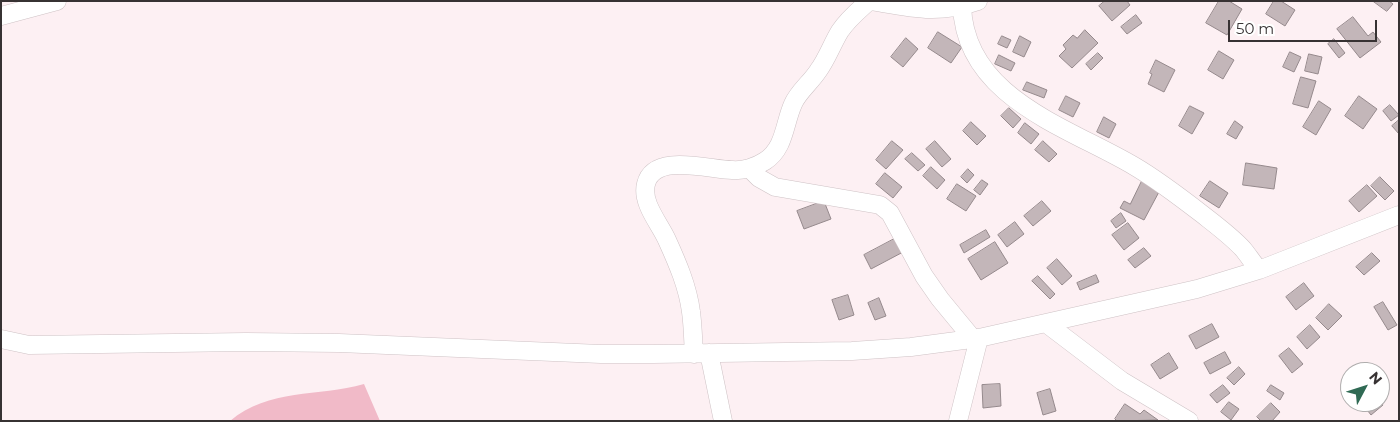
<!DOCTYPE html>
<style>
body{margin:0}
#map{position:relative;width:1400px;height:422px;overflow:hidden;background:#fdf0f3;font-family:Montserrat,sans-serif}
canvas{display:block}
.frame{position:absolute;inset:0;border:2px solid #373233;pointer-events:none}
.north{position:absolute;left:1340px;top:362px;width:50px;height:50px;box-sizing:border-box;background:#fff;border:1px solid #afadad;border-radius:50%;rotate:50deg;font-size:14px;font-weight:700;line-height:20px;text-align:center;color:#373233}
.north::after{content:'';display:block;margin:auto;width:18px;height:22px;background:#306a54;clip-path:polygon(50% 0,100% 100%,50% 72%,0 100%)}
.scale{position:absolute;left:1228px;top:20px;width:149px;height:22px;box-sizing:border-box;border:2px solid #373233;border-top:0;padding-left:6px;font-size:15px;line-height:18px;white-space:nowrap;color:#373233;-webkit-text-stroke:4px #fff;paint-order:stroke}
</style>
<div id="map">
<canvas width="1400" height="422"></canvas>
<div class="frame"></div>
<div class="north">N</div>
<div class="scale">50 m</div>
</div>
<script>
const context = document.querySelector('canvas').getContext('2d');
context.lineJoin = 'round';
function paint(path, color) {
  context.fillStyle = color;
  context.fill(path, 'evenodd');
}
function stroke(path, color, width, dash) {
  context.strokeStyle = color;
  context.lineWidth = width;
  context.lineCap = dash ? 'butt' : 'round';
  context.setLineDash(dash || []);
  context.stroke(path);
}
paint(new Path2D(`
 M364,384L380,421H230C269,388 318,397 364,384Z`), '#f1bac8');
const building = new Path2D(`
 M1105,1H1127L1130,5L1112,21L1099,6Z
 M1219,1H1229L1242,9L1227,35L1206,23Z
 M1274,1H1281L1295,10L1285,26L1266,14Z
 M1373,1H1389L1393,4L1387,11Z
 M1136,15L1142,23L1127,34L1121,27Z
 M1353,17L1368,36L1373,32L1381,42L1360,58L1337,29Z
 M1085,30L1098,43L1072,68L1059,56L1066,49L1063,45L1073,35L1077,38Z
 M938,32L962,47L951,63L928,48Z
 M1002,36L1011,40L1007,48L998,44Z
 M1020,36L1031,42L1024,57L1013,52Z
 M906,38L918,49L903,67L891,57Z
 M1334,39L1345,53L1339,58L1328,44Z
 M1219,51L1234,60L1223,79L1208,70Z
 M1290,52L1301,57L1294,72L1283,67Z
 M1098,53L1103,58L1091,70L1086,64Z
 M1309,54L1322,57L1318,74L1305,71Z
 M999,55L1015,63L1011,71L995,64Z
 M1156,60L1175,70L1164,92L1148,84L1152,74L1150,73Z
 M1301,77L1316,81L1308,108L1293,104Z
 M1027,82L1047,90L1044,98L1023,90Z
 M1066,96L1080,103L1073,117L1059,110Z
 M1359,96L1377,109L1363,129L1345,116Z
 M1319,101L1331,109L1316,135L1303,127Z
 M1390,105L1399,115L1391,121L1383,111Z
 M1190,106L1204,113L1192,134L1179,126Z
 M1009,108L1021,119L1013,128L1001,116Z
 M1104,117L1116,124L1109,138L1097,132Z
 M1399,120V134L1392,126Z
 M1235,121L1243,127L1236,139L1227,134Z
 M971,122L986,136L977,145L963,131Z
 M1025,123L1039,134L1031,144L1018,133Z
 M892,141L903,150L886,169L876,160Z
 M935,141L951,159L942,167L926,149Z
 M1043,141L1057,154L1049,162L1035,150Z
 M912,153L925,165L918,171L905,159Z
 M1246,163L1277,168L1274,189L1243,185Z
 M931,167L945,180L937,189L923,176Z
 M968,169L974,175L967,183L961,177Z
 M885,173L902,187L893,198L876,184Z
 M1380,177L1394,191L1385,200L1371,186Z
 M982,180L988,184L980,195L974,190Z
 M1142,181L1160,190L1144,220L1120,208L1124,201L1130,204Z
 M1210,181L1228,193L1219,208L1200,196Z
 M957,184L976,196L966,211L947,199Z
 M1367,185L1377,196L1359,212L1349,201Z
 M824,201L831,219L804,229L797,211Z
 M1042,201L1051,211L1033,226L1024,216Z
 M1121,213L1126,221L1116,228L1111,221Z
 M1015,222L1024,234L1007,247L998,235Z
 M1128,223L1139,238L1124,250L1112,235Z
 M986,230L990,237L964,253L960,245Z
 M898,237L905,251L871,269L864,255Z
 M995,242L1008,263L981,280L968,259Z
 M1144,248L1151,256L1135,268L1128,260Z
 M1372,253L1380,261L1364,275L1356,267Z
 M1057,259L1072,276L1062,285L1047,268Z
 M1096,275L1099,282L1080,290L1077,283Z
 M1038,276L1055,294L1050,299L1032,281Z
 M1304,283L1314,296L1296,310L1286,297Z
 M848,295L854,315L839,320L832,300Z
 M879,298L886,316L875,320L868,303Z
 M1383,302L1397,325L1388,330L1374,307Z
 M1329,304L1342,316L1328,330L1316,318Z
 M1212,324L1219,337L1196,349L1189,336Z
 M1310,325L1320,337L1307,349L1297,337Z
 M1289,348L1303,364L1292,373L1279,356Z
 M1225,352L1231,363L1210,374L1204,363Z
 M1169,353L1178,368L1160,379L1151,365Z
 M1239,367L1245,374L1234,385L1227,378Z
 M1000,384L1001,406L983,408L982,385Z
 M1223,385L1230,393L1217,403L1210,395Z
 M1271,385L1284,393L1280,400L1267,391Z
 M1050,389L1056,411L1043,415L1037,393Z
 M1380,401L1383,405L1371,415L1364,406L1369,402Z
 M1229,402L1239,409L1231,420L1221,412Z
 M1271,403L1280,412L1272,421H1261L1257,417Z
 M1125,404L1140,414L1144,410L1158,420L1117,421L1115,419Z`);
paint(building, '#c3b6b9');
stroke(building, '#95898c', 1);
const minor = new Path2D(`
 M871,1C912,8 938,15 978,1
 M962,6C965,98 1068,127 1134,166C1158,180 1180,197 1202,214C1216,225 1231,236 1243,249C1248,255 1253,263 1259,270
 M1,16L57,1
 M749,168L759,178L775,187L880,205L890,213L924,276L940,299L973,339
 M1047,324L1122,381L1189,421
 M1,339L29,345L246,342L339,343L601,354H653L852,351L911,347L979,338L1197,289L1259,270L1399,215
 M709,353L723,421
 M694,354C693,340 693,326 691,312C688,287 677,262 667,240C660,224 641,203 646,184C654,152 710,170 732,170C743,171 756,167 765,161C785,148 784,124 793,104C798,92 811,82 818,71C827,59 832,44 840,31C848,19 858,11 869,1
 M958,421L979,338`);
stroke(minor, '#cec2c5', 19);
stroke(minor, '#fff', 18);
</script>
